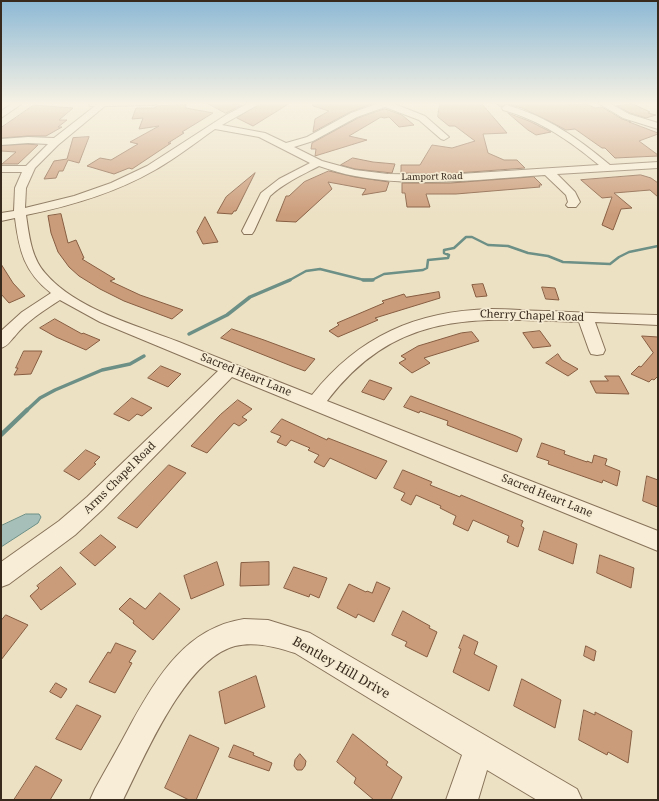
<!DOCTYPE html>
<style>
body{margin:0}
#map{position:relative;width:659px;height:801px;overflow:hidden;background:#ede1c4;font-family:"Noto Serif",serif}
canvas{display:block}
.frame{position:absolute;inset:0;border:2px solid #382b1e;pointer-events:none}
</style>
<div id="map">
<canvas width="659" height="801"></canvas>
<div class="frame"></div>
</div>
<script>
const context = document.querySelector('canvas').getContext('2d');
context.lineJoin = 'round';
function paint(path, color) {
  context.fillStyle = color;
  context.fill(path, 'evenodd');
}
function stroke(path, color, width, dash) {
  context.strokeStyle = color;
  context.lineWidth = width;
  context.lineCap = dash ? 'butt' : 'round';
  context.setLineDash(dash || []);
  context.stroke(path);
}
function write(font, color, halo, rows, align = 'center') {
  context.font = font + ' "Noto Serif",serif';
  context.lineWidth = 3.5;
  context.setLineDash([]);
  context.textBaseline = 'middle';
  context.strokeStyle = halo;
  context.fillStyle = color;
  for (const [text, x, y, turn = 0] of rows) {
    context.save();
    context.translate(x, y);
    context.rotate((+turn || 0) * Math.PI / 180);
    context.textAlign = isNaN(turn) ? turn : align;
    if (halo) context.strokeText(text, 0, 0);
    context.fillText(text, 0, 0);
    context.restore();
  }
}
const water = new Path2D(`
 M26,514H39L41,517L38,523L1,547V526Z`);
paint(water, '#a6c0b9');
stroke(water, '#6c8f86', 1);
stroke(new Path2D(`
 M657,103L658,106`), '#6c8f86', 2);
stroke(new Path2D(`
 M288,281L306,271L320,269L364,280H372L384,274L423,270L427,268L428,260L448,258L449,255L444,253V250L454,248L466,237H472L488,245L508,246L528,253L548,256L563,262L610,264L619,257L629,252L658,246`), '#6c8f86', 2.5);
stroke(new Path2D(`
 M363,280H373
 M189,334L227,315L250,297L290,280
 M26,411L40,398L55,390L102,370L130,364L144,356`), '#6c8f86', 3.5);
stroke(new Path2D(`
 M1,435L27,410`), '#6c8f86', 4.5);
const building = new Path2D(`
 M207,103H228L242,105L226,113Z
 M262,103H290L253,126L237,118Z
 M314,103H374L350,112L313,132L315,119L329,111L313,106Z
 M440,103H481L507,133L483,134L488,153L504,160H517L525,168L444,174L401,173V165H420L432,145L452,148L475,141L455,126H449L438,117Z
 M496,103H568L569,105L587,104L595,108L602,107L622,119L631,122H629L658,133V134L639,141L658,155V156L615,158L605,148H602L575,129L566,130L549,121L522,108L506,104L501,107Z
 M633,104L650,112L648,113L656,115L646,118L630,113L617,106Z
 M34,105L73,108L59,120H67L58,127H62L46,136H28L1,138V128Z
 M186,105V108L213,113L182,132L184,133L168,143H171L132,169L129,168L114,174L87,166L100,158L111,160L138,144L130,142L159,126L139,129L143,118L132,119L136,108H154L157,106Z
 M385,109L402,115L414,125L399,127L389,117L384,118L381,117L349,136L367,140L315,156L316,149H311L312,143L358,118Z
 M508,113L529,121L551,132L536,135L528,130Z
 M89,137L79,163L68,160L63,171H59L56,178L44,179L54,161L67,159L73,138Z
 M28,144L38,145L18,164H2L16,152L1,151V146Z
 M353,158L373,162L395,164L392,173L355,169L341,165Z
 M329,171L355,177L389,182L386,191L362,195L366,189L328,182L332,189L296,222L276,221L286,196H289L304,182Z
 M255,173L236,211H234L232,214L217,213L226,197Z
 M641,175L651,178L658,183V197L650,190L614,193L632,208L621,209L613,230L602,225L612,197L602,198L581,180Z
 M534,177L542,185H539L540,187L456,194H426L430,207H407L405,193H402V183H450Z
 M61,214L68,243L76,240L84,258L82,259L115,279L110,281L140,295L183,310L172,319L124,301L100,289L79,276L69,267L58,252L51,233L48,216Z
 M205,217L218,242L203,244L197,232Z
 M1,264L13,283L25,296L9,303L1,294Z
 M483,284L487,296L476,297L472,285Z
 M542,287L555,288L559,300L546,299Z
 M439,292L440,298L375,318L378,320L338,337L329,331L339,325L337,323L384,303L382,301L404,294L406,297Z
 M55,319L82,334L83,333L100,340L86,350L56,337L40,328Z
 M232,329L264,340L315,359L305,371L294,367L221,338Z
 M540,331L551,346L533,348L523,333Z
 M472,332L479,341L424,358L430,363L412,373L399,363L406,359L401,356L418,346L461,333Z
 M642,336L658,337V376L654,380L652,379L649,382L631,374L639,366L641,367L653,353Z
 M24,351H42L31,374L14,375L18,368H16Z
 M558,354L562,360L578,369L568,376L546,363Z
 M161,366L181,374L168,387L148,378Z
 M605,376H619L629,394L596,393L590,381H608Z
 M370,380L392,388L384,400L362,392Z
 M411,396L516,436L522,439L517,452L447,425L448,421L420,411L419,413L404,407Z
 M132,398L152,408L142,416L137,414L129,421L114,414Z
 M238,400L252,409L242,417L247,420L239,426L234,423L207,453L191,446L220,415Z
 M282,419L327,440L328,438L387,461L376,479L330,458L324,467L314,462L319,455L308,450L310,448L291,440L286,446L277,442L281,436L271,432Z
 M542,443L565,451L564,454L587,462V461L592,463L594,455L607,459L605,465L620,471L617,486L603,480L602,483L548,464L549,461L537,457Z
 M86,450L100,457L94,463L96,464L79,480L64,471Z
 M169,465L186,473L137,528L118,518Z
 M403,470L432,482L430,485L460,497L461,495L523,521L521,526L524,528L518,547L507,542L509,536L473,520L468,531L453,524L456,516L440,508L441,506L416,495L411,505L401,500L405,493L394,488Z
 M647,476L658,480V507L643,501Z
 M544,531L577,544L573,564L539,550Z
 M101,535L116,547L95,566L80,553Z
 M600,555L634,568L631,588L597,573Z
 M217,562L224,585L191,599L184,576Z
 M269,562V585L240,586L241,563Z
 M61,567L76,584L41,610L30,596L39,588L37,586Z
 M294,567L327,578L319,598L310,594L309,597L284,588Z
 M377,582L390,588L374,622L358,614L356,618L337,608L349,584L366,592L367,591L372,593Z
 M160,593L180,609L153,640L133,623L134,621L119,609L130,598L145,609Z
 M403,611L430,626L429,628L437,632L427,657L405,646L407,642L392,635Z
 M6,615L28,625L1,660V621Z
 M464,635L478,642L474,654L497,666L489,691L453,672L461,649L459,648Z
 M116,643L136,651L129,662L132,663L115,693L89,682L108,652L110,653Z
 M586,646L596,651L594,661L584,656Z
 M256,676L265,707L225,724L219,692Z
 M522,679L561,700L555,728L514,706Z
 M56,683L67,689L61,698L50,692Z
 M77,705L101,716L81,750L56,739Z
 M584,710L595,715V712L632,731L628,763L608,752L607,755L579,740Z
 M353,734L388,762L386,765L402,777L391,800H374L354,783L356,778L337,762Z
 M190,735L219,748L196,800H189L165,788Z
 M234,745L254,753L253,755L272,763L269,771L229,757Z
 M300,754L306,761L305,766L302,770H297L294,766L295,760Z
 M36,766L62,780L50,800H14Z`);
paint(building, '#cb9c7a');
stroke(building, '#865d41', 1);
const minor = new Path2D(`
 M13,103H23L1,118V111Z
 M89,103H158L154,105L105,106L58,145L35,168L26,188L25,208L74,196L111,183L147,166L226,115L249,103H261L222,125L265,133L286,143L307,137L351,113L379,103H392L425,116L449,137L444,140L441,139L419,120L385,107L357,117L313,141L294,147L322,161L355,170L388,174L444,175L599,165C570,141 540,120 503,110L502,108L506,105C547,116 579,139 610,165L658,162V168L557,174L575,192L580,202L576,207H568L566,205L568,202L566,195L545,175C483,179 416,188 355,176C343,174 331,170 319,166C302,175 284,183 270,196L254,231L252,234H244L242,231L261,193L279,179L310,163L259,137L215,129C195,143 176,158 155,170C115,193 71,206 26,215C29,235 31,257 45,273C75,309 136,325 179,342C223,360 267,377 312,395C359,336 416,311 491,309C510,309 530,311 549,311C585,313 622,314 658,315V325L595,322L605,350L603,354L597,355L591,354L589,350L579,322C476,318 397,309 327,401L658,531V551L232,377L103,509L75,535L9,584L1,587V562L59,521L87,497L218,371L100,322L60,300C43,311 27,321 15,336C10,341 8,346 1,348V331L22,312L51,293C24,272 19,250 15,218L1,221V213L14,211L15,188L22,172H1V166H26L48,144L28,143L1,145V139L28,137L54,138L95,106H90Z
 M598,103H609L629,114L658,123V129L623,118Z
 M244,619L268,620L310,633L577,789L582,800H537L487,770L478,800H446L462,755L295,653C276,647 255,641 235,646C185,659 145,756 123,800H90L95,789C107,767 120,745 132,722C158,676 186,628 244,619Z`);
stroke(minor, '#88735a', 2);
paint(minor, '#f8eed7');
const sky = context.createLinearGradient(0, 0, 0, 215);
sky.addColorStop(0, '#8db9d5');
sky.addColorStop(0.48, '#f7f2e4');
sky.addColorStop(1, '#f7f2e400');
context.fillStyle = sky;
context.fillRect(0, 0, 659, 215);
write('9px', '#382b1e', '#f5ebd3', [
 ["Lamport Road",432,177,-1]
]);
write('11px', '#382b1e', '#f5ebd3', [
 ["Cherry Chapel Road",532,316,2],
 ["Sacred Heart Lane",246,375,22],
 ["Arms Chapel Road",120,478,-45],
 ["Sacred Heart Lane",547,496,22]
]);
write('13px', '#382b1e', '#f5ebd3', [
 ["Bentley Hill Drive",341,668,30]
]);
</script>
